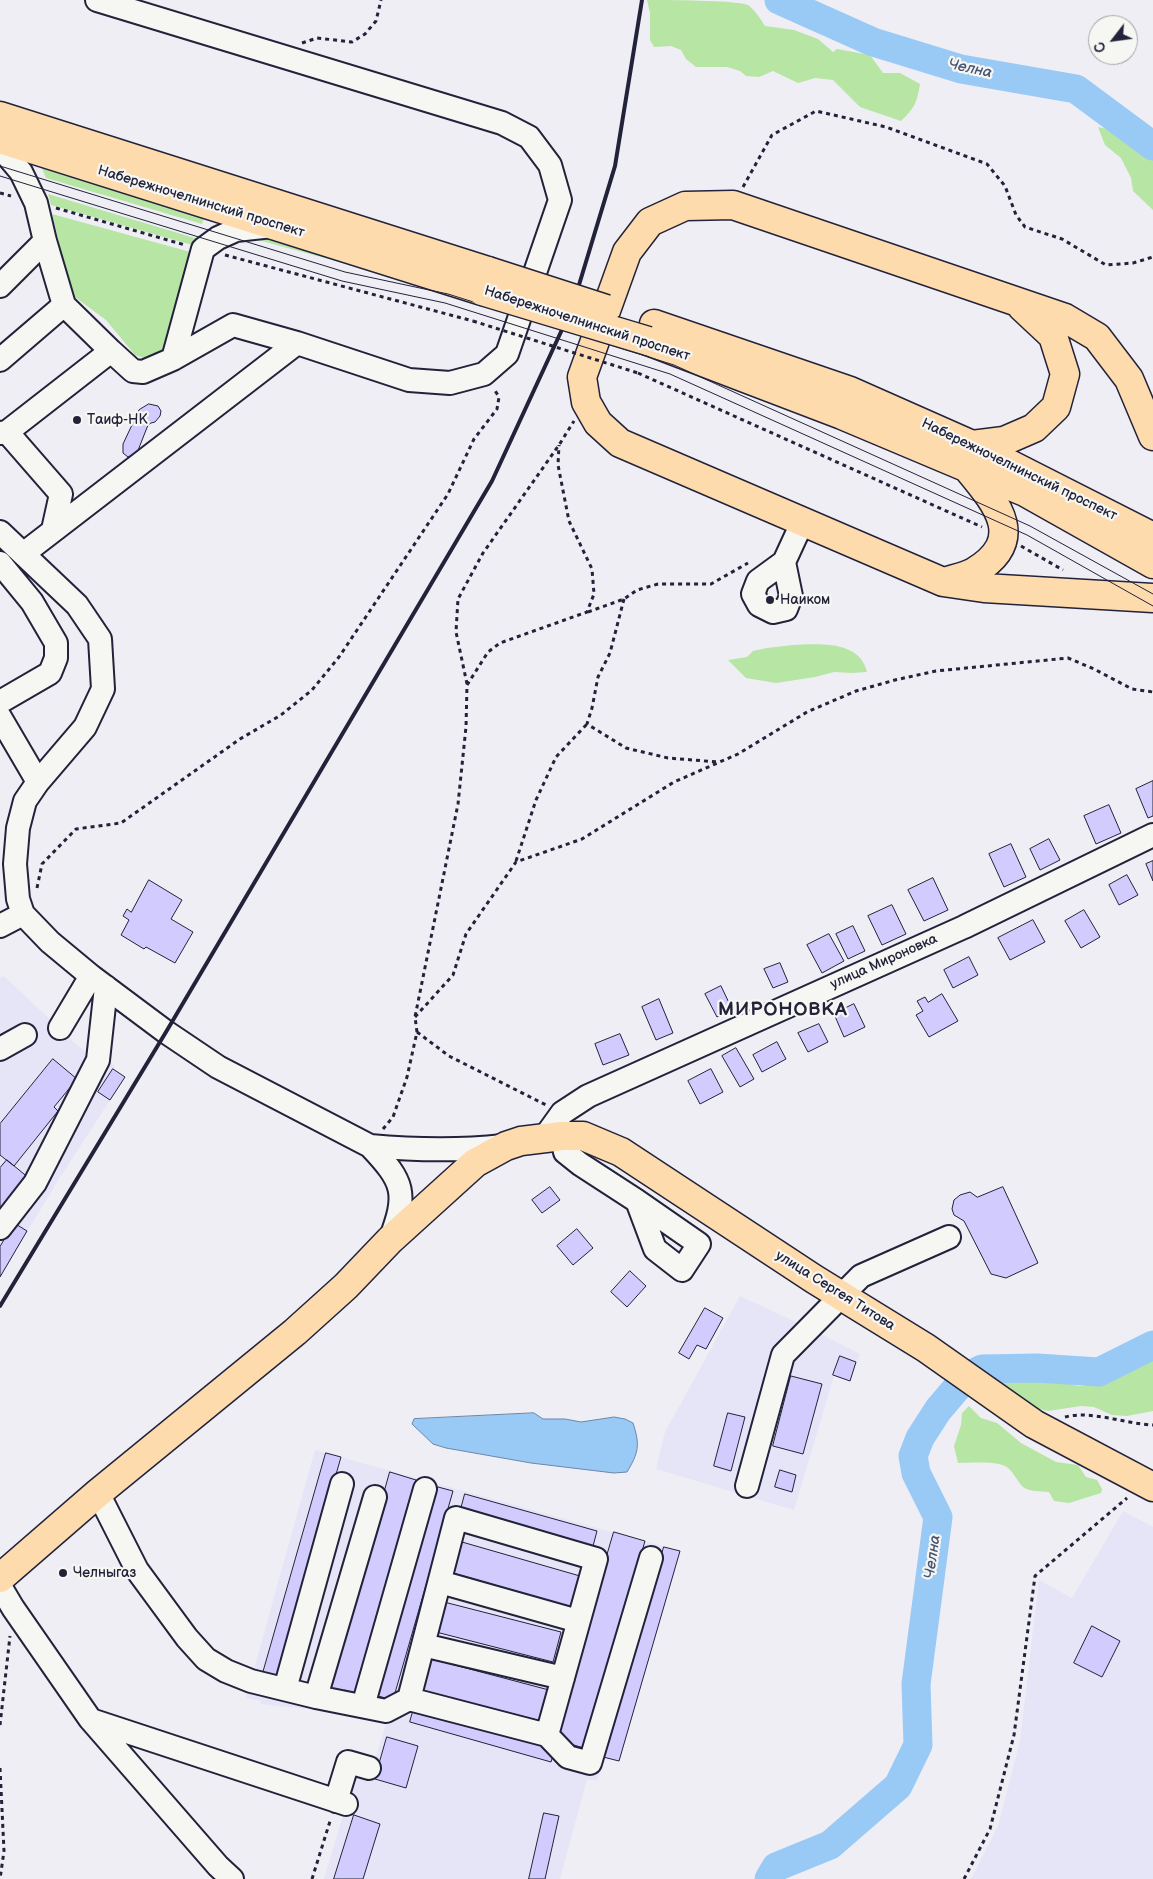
<!DOCTYPE html>
<meta charset="utf-8">
<style>
body{margin:0}
#map{position:relative;width:1153px;height:1879px;overflow:hidden;background:#efeef4;font-family:"Balsamiq Sans",sans-serif}
canvas{display:block}
.north{position:absolute;left:1088px;top:15px;width:50px;height:50px;box-sizing:border-box;background:#f6f6f2;border:1px solid #a1a1a9;border-radius:50%;rotate:240deg;font-size:14px;font-weight:700;line-height:20px;text-align:center;color:#22223b}
.north::after{content:'';display:block;margin:auto;width:18px;height:22px;background:#22223b;clip-path:polygon(50% 0,100% 100%,50% 72%,0 100%)}
</style>
<div id="map">
<canvas width="1153" height="1879"></canvas>
<div class="north">С</div>
</div>
<script>
const context = document.querySelector('canvas').getContext('2d');
context.lineJoin = 'round';
function paint(path, color) {
  context.fillStyle = color;
  context.fill(path, 'evenodd');
}
function stroke(path, color, width, dash) {
  context.strokeStyle = color;
  context.lineWidth = width;
  context.lineCap = dash ? 'butt' : 'round';
  context.setLineDash(dash || []);
  context.stroke(path);
}
function write(font, color, halo, rows, align = 'center') {
  context.font = font + ' "Balsamiq Sans",sans-serif';
  context.lineWidth = 4.5;
  context.setLineDash([]);
  context.textBaseline = 'middle';
  context.strokeStyle = halo;
  context.fillStyle = color;
  for (const [text, x, y, turn = 0] of rows) {
    context.save();
    context.translate(x, y);
    context.rotate((+turn || 0) * Math.PI / 180);
    context.textAlign = isNaN(turn) ? turn : align;
    if (halo) context.strokeText(text, 0, 0);
    context.fillText(text, 0, 0);
    context.restore();
  }
}
paint(new Path2D(`
 M4,976L78,1046L98,1060L108,1062L115,1066L113,1069L125,1077L57,1182L0,1277V978Z
 M740,1296L809,1328L860,1354L850,1381L834,1376L794,1510L656,1469L665,1432Z
 M315,1450L666,1547L597,1781L587,1779L560,1879H324L355,1775L369,1779L387,1721L372,1716L260,1704L261,1701L246,1698Z
 M1123,1511L1153,1527V1879H971L998,1826L1020,1741L1039,1580L1072,1598Z`), '#e6e4f7');
paint(new Path2D(`
 M647,0C667,0 733,0 748,5C755,10 760,18 765,26L794,30L818,39L833,52L837,49L870,55L883,73H900L920,84C917,102 915,108 901,121L860,107L833,80L815,78L798,83L773,71L759,77L746,76L740,71L727,67H696L686,59L681,50L671,46L654,47L650,40V13Z
 M1098,127L1120,132L1153,160V210L1133,191L1131,178L1121,158L1105,145Z
 M41,166L205,215L202,224L46,178Z
 M48,194L198,239L196,246L51,205Z
 M52,214L194,253L165,346L160,352L147,359L135,355L106,320L75,297L69,284Z
 M247,237L286,239L395,277Z
 M793,645C818,644 860,640 867,672L853,673L834,672L815,677L776,683L746,678L728,660L747,657L753,651L767,648Z
 M1153,1355V1411L1127,1416L1112,1415L1094,1407L1081,1406L1048,1411L1019,1405L998,1382C1012,1380 1051,1378 1064,1381C1069,1382 1074,1386 1079,1386C1105,1385 1128,1366 1153,1355Z
 M969,1406L981,1418L997,1423L1021,1443L1056,1462L1078,1465L1086,1477L1097,1480L1102,1489L1101,1493L1069,1503L1054,1501L1049,1492C1041,1491 1029,1492 1023,1487C1016,1480 1013,1470 1005,1466C994,1461 971,1463 958,1463L954,1446L961,1425L962,1413Z`), '#b6e5a4');
const water = new Path2D(`
 M534,1413L543,1419H565L581,1422L614,1417L625,1419L633,1423C640,1445 639,1452 627,1472L614,1473L531,1463L446,1448L433,1444L412,1424L414,1419Z`);
paint(water, '#99caf6');
stroke(water, '#6987ab', 1);
stroke(new Path2D(`
 M779,0L873,42L961,69L1076,89L1153,146
 M769,1879L776,1867L830,1845L898,1786L918,1745L916,1684L938,1517L916,1473L913,1456L920,1438L938,1410L966,1377L982,1369L1037,1368L1099,1372L1153,1345`), '#99caf6', 29);
const building = new Path2D(`
 M149,404L158,406L161,411L160,416L155,422L151,423L148,425L137,453L128,457L123,453V444L139,410Z
 M1153,781V816L1148,818L1136,789Z
 M1109,805L1121,833L1096,844L1084,816Z
 M1049,839L1060,860L1040,870L1030,849Z
 M1011,844L1026,877L1004,887L989,854Z
 M1153,861V881L1146,864Z
 M1127,875L1138,895L1119,905L1109,885Z
 M933,878L948,910L924,921L908,890Z
 M149,880L182,900L171,919L193,932L175,963L146,947L144,949L121,935L129,920L123,916L127,909L131,912Z
 M892,905L906,934L882,945L868,916Z
 M1084,910L1100,937L1081,948L1065,921Z
 M1033,920L1045,942L1010,960L998,938Z
 M853,926L865,951L848,959L836,934Z
 M829,934L844,961L822,973L807,945Z
 M969,957L978,975L953,988L944,970Z
 M780,963L788,982L773,988L764,969Z
 M721,986L732,1009L717,1017L705,994Z
 M942,994L958,1021L929,1037L916,1015L923,1011L917,1001L925,997L928,1002Z
 M659,999L673,1033L656,1040L642,1007Z
 M854,1004L865,1027L844,1037L834,1014Z
 M819,1024L828,1042L808,1052L798,1033Z
 M620,1034L629,1055L603,1065L595,1044Z
 M777,1042L786,1059L762,1072L753,1055Z
 M736,1048L754,1079L740,1087L722,1056Z
 M53,1059L77,1079L54,1107L58,1111L14,1166L0,1155V1124Z
 M113,1069L125,1077L110,1100L98,1092Z
 M711,1069L723,1092L700,1104L688,1081Z
 M7,1160L30,1179L0,1216V1168Z
 M550,1187L560,1200L542,1213L532,1200Z
 M1003,1187L1038,1263L1006,1278L991,1274L964,1221L954,1215L952,1209L954,1200L960,1195L970,1192L977,1197Z
 M14,1223L27,1231L0,1277V1247Z
 M577,1229L593,1248L573,1265L557,1246Z
 M630,1271L646,1286L627,1307L611,1292Z
 M705,1308L723,1318L706,1349L697,1345L689,1359L679,1353Z
 M840,1356L856,1362L850,1381L833,1375Z
 M791,1376L822,1384L803,1454L773,1446Z
 M728,1413L745,1417L731,1471L714,1466Z
 M326,1453L341,1457L278,1677L263,1673Z
 M780,1470L796,1475L792,1492L775,1487Z
 M390,1472L416,1480L357,1694L344,1690L342,1699L328,1695Z
 M438,1487L453,1491L393,1700L378,1696Z
 M465,1494L597,1531L593,1546L461,1509Z
 M614,1532L645,1541L584,1748L553,1739Z
 M462,1542L580,1576L571,1607L453,1573Z
 M664,1547L680,1551L619,1761L603,1757Z
 M444,1602L561,1632L553,1662L436,1632Z
 M1092,1626L1120,1641L1102,1677L1074,1663Z
 M428,1658L549,1690L541,1721L420,1690Z
 M414,1708L555,1749L551,1762L410,1722Z
 M387,1737L418,1746L406,1788L375,1779Z
 M544,1813L559,1816L545,1879H529Z
 M354,1815L380,1824L363,1879H334Z`);
paint(building, '#d2ccfe');
stroke(building, '#22223b', 1);
const minor = new Path2D(`
 M0,147L21,172L36,203L45,241L64,305L111,351L7,432L0,433
 M0,286L45,241
 M111,351L133,371L143,372L173,359L203,249L218,238L236,230L272,226
 M173,359L233,325L297,343
 M0,360L64,305
 M7,432L61,494L53,530
 M0,532L77,605L100,639L103,689L85,727L38,782L25,801L18,828L15,864L18,899L23,914L50,942L91,976L166,1032L218,1067L370,1146C404,1182 408,1193 390,1240
 M23,554L297,343L409,380L450,383L484,374L507,354L560,200L550,165L529,137L502,123L97,0
 M784,562L791,596L786,609L773,612L759,605L753,594L758,581L784,562L802,523
 M0,563L32,602L56,643V658L50,673L0,702
 M0,717L38,782
 M0,926L23,914
 M60,1028L91,976
 M0,1049L25,1035
 M562,1136L565,1152L580,1164L637,1201L655,1249L682,1270L699,1244L637,1201
 M544,1138L562,1113L588,1096L964,927L1153,835
 M370,1146C414,1150 459,1151 503,1146
 M0,1228L35,1183L98,1060L106,987
 M747,1486L783,1355L861,1276L949,1237
 M98,1493L137,1570L187,1638L206,1659L226,1671L251,1681L316,1697L375,1497
 M440,1582L578,1621
 M0,1586L13,1608L90,1719L218,1866L232,1879
 M423,1645L563,1678
 M285,1689L342,1484
 M316,1697L386,1711L409,1699L456,1518L596,1559L547,1735L409,1699
 M363,1706L425,1489
 M91,1720L346,1804
 M547,1735L568,1757L590,1763L651,1558
 M336,1801L348,1762L369,1768`);
const major = new Path2D(`
 M0,116L488,271
 M0,139L482,291
 M654,324L850,391L972,445L1153,537
 M648,341L842,415L1025,492L1153,564
 M1153,436L1129,379L1097,337L1065,318L733,205L685,206L650,222L627,252L582,377L586,402L598,423L620,443L943,582L984,588L1153,598
 M972,445L1004,441L1034,428L1056,407L1065,374L1053,336L1022,307
 M944,582C953,579 965,577 974,572C1027,540 998,505 969,470
 M0,1578L98,1493L295,1332L346,1286L390,1240L475,1163L506,1146L521,1141L562,1136H583L621,1152L814,1279L926,1348L1034,1424L1153,1487`);
stroke(minor, '#22223b', 26);
stroke(major, '#22223b', 31);
stroke(new Path2D(`
 M302,43L317,38L352,42L365,34L376,21L381,0
 M743,187L772,135L816,111L886,127L987,164L1005,186L1016,215L1025,227L1062,239L1106,265L1133,263L1153,257
 M0,193L11,196
 M56,208L185,245
 M225,255L473,321
 M638,373L982,527
 M1021,546L1063,570
 M624,599L610,653L598,677L592,708L587,724L626,748L668,758L718,762
 M588,612L624,599L637,590L658,584H711L748,563
 M467,684L456,632L458,599L483,553L559,445L574,421
 M516,861L536,800L556,757L587,724
 M37,888L42,864L76,829L121,823L240,739L281,715L312,690L339,657L448,494L474,439L497,409L499,397L494,389
 M415,1017L453,975L466,934L516,862L582,839L674,782L738,754L807,712L856,691L895,680L936,671L1068,658L1094,669L1132,689L1153,692
 M417,1032L449,1056L546,1105
 M383,1129L393,1117L407,1077L417,1032L415,1017L458,804L466,727L467,685L488,652L500,643L587,612L594,594L592,569L569,521L558,465L559,445
 M1065,1417C1091,1410 1126,1424 1153,1425
 M0,1725L10,1636
 M0,1768L4,1851L0,1879
 M312,1879L331,1818
 M964,1879L990,1829L1014,1735L1035,1576L1127,1498`), '#22223b', 3, [4, 4]);
stroke(minor, '#f6f6f2', 22);
stroke(major, '#fedbac', 28);
stroke(new Path2D(`
 M0,166L345,272L448,294L674,365L1030,526L1153,594
 M0,176L342,281L445,303L670,374L1027,535L1153,606`), '#22223b', 1);
stroke(new Path2D(`
 M0,1306L166,1032L492,481L572,308L615,166L642,0`), '#22223b', 4);
const majorBridge = new Path2D(`
 M488,271L606,309
 M482,291L648,341`);
stroke(majorBridge, '#22223b', 31, []);
stroke(new Path2D(`
 M473,321L638,373`), '#22223b', 3, [4, 4]);
stroke(majorBridge, '#fedbac', 28);
for (const [x, y, r, color] of [
 [77,420,5,"#22223b"],
 [770,600,5,"#22223b"],
 [63,1573,5,"#22223b"]
]) {
  const dot = new Path2D();
  dot.arc(x, y, r, 0, 2 * Math.PI);
  context.fillStyle = color;
  context.fill(dot);
  stroke(dot, '#f6f6f2', 2);
}
write('14px', '#22223b', '#f6f6f2', [
 ["Набережночелнинский проспект",201,202,17],
 ["Набережночелнинский проспект",587,324,18],
 ["Набережночелнинский проспект",1019,470,26],
 ["улица Мироновка",884,962,-24],
 ["улица Сергея Титова",835,1291,32]
]);
write('14px', '#22223b', '#f6f6f2', [
 ["Таиф-НК",87,420],
 ["Наиком",780,600],
 ["Челныгаз",73,1573]
], 'left');
write('italic 15px', '#465473', '#f6f6f2', [
 ["Челна",970,69,12],
 ["Челна",933,1557,-82]
]);
context.letterSpacing = '1px';
write('bold 19px', '#22223b', '#f6f6f2', [
 ["МИРОНОВКА",783,1010]
]);
context.letterSpacing = '0px';
</script>
